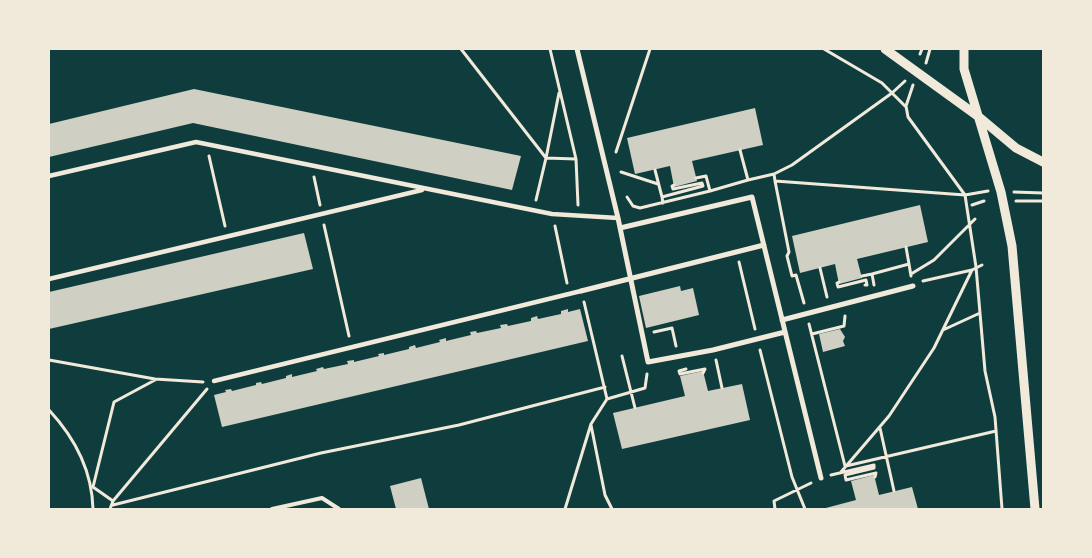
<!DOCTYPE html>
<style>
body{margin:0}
#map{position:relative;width:1092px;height:558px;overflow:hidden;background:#0f3d3e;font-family:Helvetica,sans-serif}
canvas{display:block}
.frame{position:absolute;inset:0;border:50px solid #f1e9da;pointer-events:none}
</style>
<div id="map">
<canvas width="1092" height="558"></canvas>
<div class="frame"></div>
</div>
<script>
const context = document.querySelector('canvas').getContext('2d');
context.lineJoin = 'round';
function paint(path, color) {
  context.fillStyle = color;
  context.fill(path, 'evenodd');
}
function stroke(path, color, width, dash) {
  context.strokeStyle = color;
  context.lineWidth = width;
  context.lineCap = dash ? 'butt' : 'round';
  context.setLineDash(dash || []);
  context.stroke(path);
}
paint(new Path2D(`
 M194,89L521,156L512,190L193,123L49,157V124Z
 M755,108L763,145L692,161L697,181L674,187L670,166L635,174L627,138Z
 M920,205L928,242L857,259L862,278L839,284L835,264L800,273L792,236Z
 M304,233L313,269L49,329V292Z
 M680,286L681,291L693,288L699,315L646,328L639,296Z
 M568,309V312L580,309L588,341L222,427L214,395L226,392L225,390L231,389L232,391L256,385V383L261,382L262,384L286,378V376L292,374V377L317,371L316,369L323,367L324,369L348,364L347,361L354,360V362L379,356L378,354L384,353V355L409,349V347L415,345L416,348L440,342L439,340L446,338V341L471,335L470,332L476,331L477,333L501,328L500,325L507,324L508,326L531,321V318L537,316L538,319L561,314V311Z
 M840,329L845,337L843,341L845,346L823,352L819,334Z
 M703,371L708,391L742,384L750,420L622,449L613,413L685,396L680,376Z
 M874,475L879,495L912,487L918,509H822L856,500L851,481Z
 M421,478L429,509H396L390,486Z`), '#cfcfc3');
stroke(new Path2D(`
 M461,49L546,158L536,200
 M550,49L576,159L578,205
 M824,49L882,83L905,106
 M920,54L922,49
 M926,63L930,49
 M913,85L906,106L908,117L965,195L976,267L985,371L995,417L1002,509
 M559,93L546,158L576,159
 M740,150L748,180L774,174
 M616,152L650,49
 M209,156L225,226
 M655,170L662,197
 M621,172L658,184
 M314,177L320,205
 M775,181L774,174L792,165L892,93L905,81
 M710,191L748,180
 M1014,192L1043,193
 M627,197L633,206L640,208L710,191L706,176L696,178
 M1016,201H1043
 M663,203L662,197L703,186L702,183L673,189L672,186L674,185
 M972,205L984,201
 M324,225L349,336
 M555,226L567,283
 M906,247L909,264
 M739,262L755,329
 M820,268L827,297
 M872,274L909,264L911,276
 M911,274L934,260L975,219
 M862,276L872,274L874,285
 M923,281L972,270L982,265
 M839,282L837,283L838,287L866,280L867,285H865
 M584,302L607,399
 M804,303L796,275L792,276L787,256L789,252L775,181L965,195L988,191
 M809,324L845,466
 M943,330L980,313
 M654,332L672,328L676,346
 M812,334L844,326L845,316
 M760,350L792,477L805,509
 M622,356L635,408
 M49,360L155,379L203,382
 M716,360L722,388
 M686,369L679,371L680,374L705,369L703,373
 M49,410C75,438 92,470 93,509
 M591,425L605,495L612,509
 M880,428L894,491
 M846,466L996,431
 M841,472L889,416L934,348L972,270
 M831,475L874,465V468L845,475L846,480L876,473L875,477
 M113,501L93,487L114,402L155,380
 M113,505L321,453L459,425L605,387
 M110,509L113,501L207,389
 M565,509L591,424L607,399L645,388L647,374
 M775,509L774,501L811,483`), '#f1e9da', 3);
stroke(new Path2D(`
 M272,509L322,498L339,509`), '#f1e9da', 4);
stroke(new Path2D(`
 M49,176L196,142L552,214L618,218
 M49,279L422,190
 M214,381L581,291`), '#f1e9da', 4.5);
stroke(new Path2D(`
 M577,49L618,218L648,362L713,350L785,332
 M620,228L752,197L821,478
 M581,291L764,245
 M782,320L913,286`), '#f1e9da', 5);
stroke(new Path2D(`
 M885,49L979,117L1016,148L1043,162
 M964,49V69L1001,192L1012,246L1035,509`), '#f1e9da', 9);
</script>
